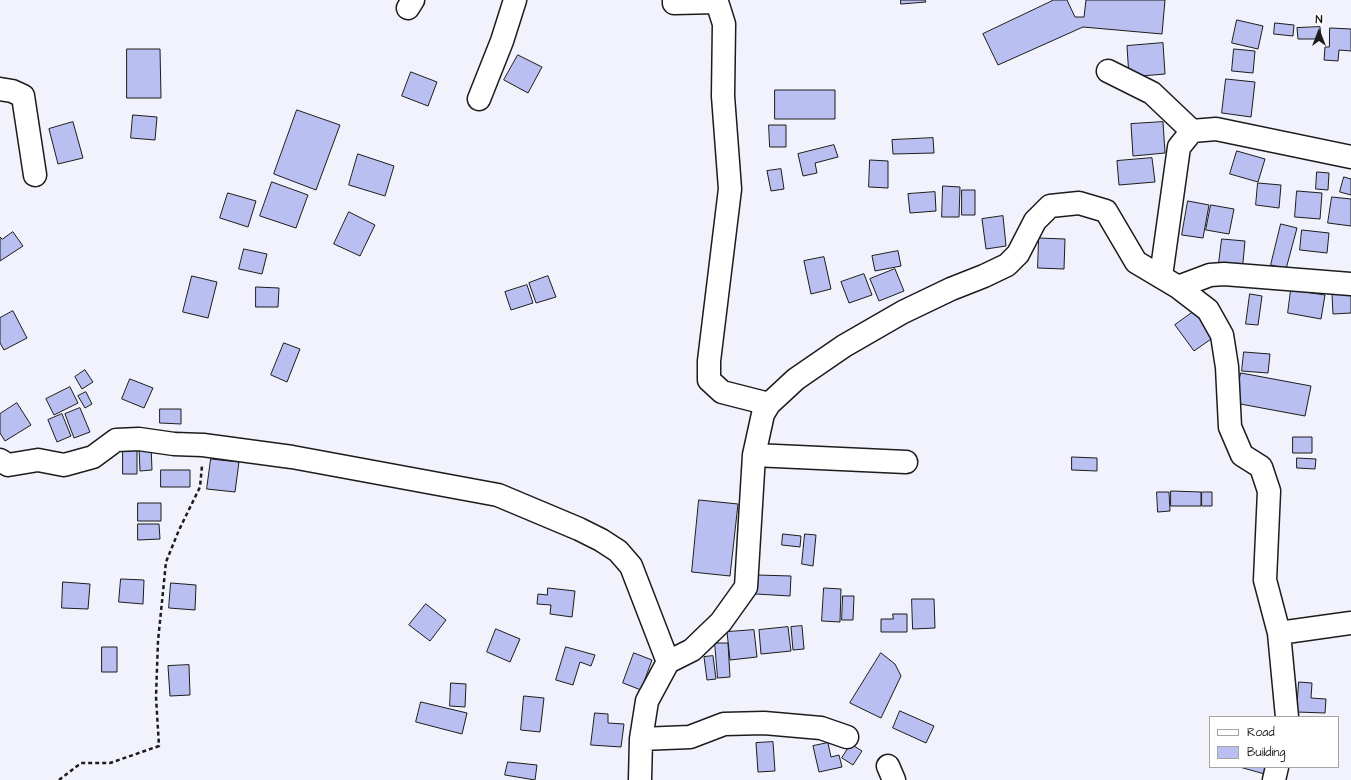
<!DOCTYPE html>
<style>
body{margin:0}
#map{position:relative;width:1351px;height:780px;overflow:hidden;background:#f1f2fc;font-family:"Architects Daughter",sans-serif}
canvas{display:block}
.legend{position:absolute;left:1209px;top:716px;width:130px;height:52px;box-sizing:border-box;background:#fff;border:1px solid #a4a4a4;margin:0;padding:5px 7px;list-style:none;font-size:12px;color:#1c1c1c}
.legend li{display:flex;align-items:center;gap:8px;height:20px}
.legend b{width:20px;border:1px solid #a4a4a4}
.north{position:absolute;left:1299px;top:12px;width:40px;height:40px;-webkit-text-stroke:3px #fff;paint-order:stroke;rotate:0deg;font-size:11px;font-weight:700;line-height:16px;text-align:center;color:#1c1c1c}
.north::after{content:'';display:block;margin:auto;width:14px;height:18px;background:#1c1c1c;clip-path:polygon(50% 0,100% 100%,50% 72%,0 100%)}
</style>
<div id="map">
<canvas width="1351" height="780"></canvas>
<ul class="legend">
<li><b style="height:5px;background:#fff"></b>Road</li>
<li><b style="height:11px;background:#babff1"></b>Building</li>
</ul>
<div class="north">N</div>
</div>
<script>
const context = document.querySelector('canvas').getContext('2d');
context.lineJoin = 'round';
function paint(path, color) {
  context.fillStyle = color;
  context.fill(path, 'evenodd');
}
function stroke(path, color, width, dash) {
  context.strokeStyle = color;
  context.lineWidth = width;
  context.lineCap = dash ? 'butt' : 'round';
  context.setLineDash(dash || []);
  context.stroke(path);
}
const building = new Path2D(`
 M901,0H925L926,2L901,4Z
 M1054,0H1067L1075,17H1084L1086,0H1165L1162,34L1083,27L998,65L983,34Z
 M1237,20L1263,26L1258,49L1232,43Z
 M1275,23L1294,25L1293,36L1274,34Z
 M1320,27L1321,39H1298L1297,28Z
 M1330,28L1351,29V51L1339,50L1338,61L1324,60L1325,47H1329Z
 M1163,43L1165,74L1129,77L1127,46Z
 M127,49H160L161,98H127Z
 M1234,49L1255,51L1253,73L1232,71Z
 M518,55L542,67L528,93L504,80Z
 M411,72L437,82L428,106L402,96Z
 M1226,79L1255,82L1251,117L1222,113Z
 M775,90H835V119H775Z
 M297,110L340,125L316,190L274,174Z
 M133,115L157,117L155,140L131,138Z
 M73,122L83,158L58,164L49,129Z
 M1163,122L1165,153L1133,156L1131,124Z
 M769,125H786V147H770Z
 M933,138L934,153L893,154L892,140Z
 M834,145L838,157L815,163L817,173L803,176L798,154Z
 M1237,151L1265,159L1258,182L1230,174Z
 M358,154L394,166L385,196L349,185Z
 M1152,158L1155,182L1119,185L1117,161Z
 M870,160L888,161V188L869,187Z
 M781,169L784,189L771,191L767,171Z
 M1317,172L1329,173L1328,190L1316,189Z
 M1344,177L1351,179V195L1340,192Z
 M272,182L308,195L296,228L260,216Z
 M1258,183L1281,185L1279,208L1256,205Z
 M943,186L960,187L959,217H942Z
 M962,190H975V215H962Z
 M1297,191L1322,193L1320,219L1295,217Z
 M935,192L936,211L910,213L908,194Z
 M228,193L256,201L248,227L220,218Z
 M1332,197L1351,199V226L1328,223Z
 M1188,201L1209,205L1203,238L1182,235Z
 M1211,205L1234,209L1229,234L1206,230Z
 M349,212L375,225L360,256L334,244Z
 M1003,216L1006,246L986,249L982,219Z
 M1281,224L1297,228L1286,269L1271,265Z
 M1302,230L1329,233L1327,253L1300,250Z
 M13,232L23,246L0,261V237L2,239Z
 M1039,238L1065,239L1064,269L1038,268Z
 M1222,239L1245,241L1242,273L1218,271Z
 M244,249L267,254L262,274L239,269Z
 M898,251L901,266L875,271L872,256Z
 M824,257L831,289L811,294L804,261Z
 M895,269L904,291L879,301L870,279Z
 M864,274L872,295L849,303L841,282Z
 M192,276L217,282L208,318L183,312Z
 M548,276L556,297L536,303L529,283Z
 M527,285L533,303L511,310L505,292Z
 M256,287L279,288L278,307H256Z
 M1291,290L1325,295L1321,319L1288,313Z
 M1351,292V313L1333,314L1332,294Z
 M1250,294L1262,296L1258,325L1246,324Z
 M1196,310L1214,337L1194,351L1175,325Z
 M13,311L27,338L4,350L0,343V318Z
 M284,343L300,349L287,382L271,375Z
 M1244,352L1270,354L1268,373L1242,371Z
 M85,370L93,382L82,389L75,377Z
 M1241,373L1311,386L1305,416L1235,403Z
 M130,379L153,388L144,408L122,399Z
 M70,387L78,403L54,415L46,399Z
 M86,392L92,404L85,408L78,396Z
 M17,403L31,425L5,441L0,433V414Z
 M80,408L90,432L74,438L65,414Z
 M160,409H181V424L160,423Z
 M62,414L71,436L57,442L48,420Z
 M1293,437H1312V453H1293Z
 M123,446H137V474H123Z
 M151,446L152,470L140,471L139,447Z
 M1072,457L1097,458V471L1072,470Z
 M1297,458L1316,459L1315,469L1297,468Z
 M211,459L239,462L235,492L207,489Z
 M161,470H190V487H161Z
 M1171,491L1201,492V506H1171Z
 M1157,492H1169L1170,511L1158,512Z
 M1202,492H1212V506H1202Z
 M699,500L738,504L730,576L692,572Z
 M138,503H161V521H138Z
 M138,524H159L160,539L138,540Z
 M783,534L801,536L800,547L782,545Z
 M805,534L816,535L813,566L802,564Z
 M757,575L791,576L790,596L756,594Z
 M121,579L144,580L143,604L119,602Z
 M63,582L90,584L88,609L62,608Z
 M171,583L196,585L195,610L169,608Z
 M548,588L575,591L572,617L550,614L551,605L537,604L538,594L547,595Z
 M824,588L841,589L840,622L822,621Z
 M843,596H854L853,620H842Z
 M912,599H934L935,628L913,629Z
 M426,604L446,620L430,641L409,625Z
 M893,614H907V632H881V619H893Z
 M802,626L804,649L793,650L791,627Z
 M788,627L791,651L761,654L759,630Z
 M496,629L520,639L510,662L487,652Z
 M754,630L757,657L730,660L727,632Z
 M715,643H728L730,677L718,678Z
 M102,647H117V672H102Z
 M566,647L595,655L591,666L580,662L573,685L556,680Z
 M634,653L652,660L641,690L623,683Z
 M881,653L895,664L901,676L881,718L850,703Z
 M713,656L716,679L707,680L704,657Z
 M189,665L190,695L170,696L168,666Z
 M1299,682L1312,683L1311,698L1326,699L1325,713L1297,712Z
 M451,683L466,684L465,707L450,706Z
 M524,696L544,698L540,732L521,730Z
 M421,702L467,713L462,734L416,722Z
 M900,711L934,726L926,743L893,728Z
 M595,713L608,714V723L624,724L621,747L591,745Z
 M773,742L775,771L758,772L756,743Z
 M828,743L831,757L839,755L842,767L819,772L813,746Z
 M851,744L862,751L853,765L842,758Z
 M508,762L537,765L535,780L505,775Z
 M1240,767H1267L1266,774Z`);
paint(building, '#babff1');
stroke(building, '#1c1c1c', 1);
const street = new Path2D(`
 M674,0V3L717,2L724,24L723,96L730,189L709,361V380L722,392L769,404
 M408,8L413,0
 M1108,71L1152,93L1192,131
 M0,89L12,91L23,96L35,175
 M479,99L502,41L515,0
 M1161,276L1179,147L1192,131L1216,129L1351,157
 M1178,287L1210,275L1224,274L1351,284
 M754,455L906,462
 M0,460L8,465L38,460L64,465L93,457L116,440L139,439L174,444L203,445L292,457L498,495L579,529L601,540L618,551L631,566L668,662L647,701L641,739L640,780
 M1279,633L1351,623
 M668,662L692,650L721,622L746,587L754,455L763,414L769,404L796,379L844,346L903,312L951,289L984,276L1007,265L1018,254L1035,221L1050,206L1079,203L1106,211L1136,262L1178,287L1208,310L1222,335L1227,367L1230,427L1242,455L1261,467L1269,491L1265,580L1279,633L1287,717
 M641,739L690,737L724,724L764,723L821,728L847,737
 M888,766L894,780
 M1274,780L1277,767`);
stroke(street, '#1c1c1c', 25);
stroke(new Path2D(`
 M59,780L81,763H110L159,746L156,697L158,641L166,562L179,530L200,487L202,466`), '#1c1c1c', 2.5, [4, 3]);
stroke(street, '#fff', 22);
</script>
